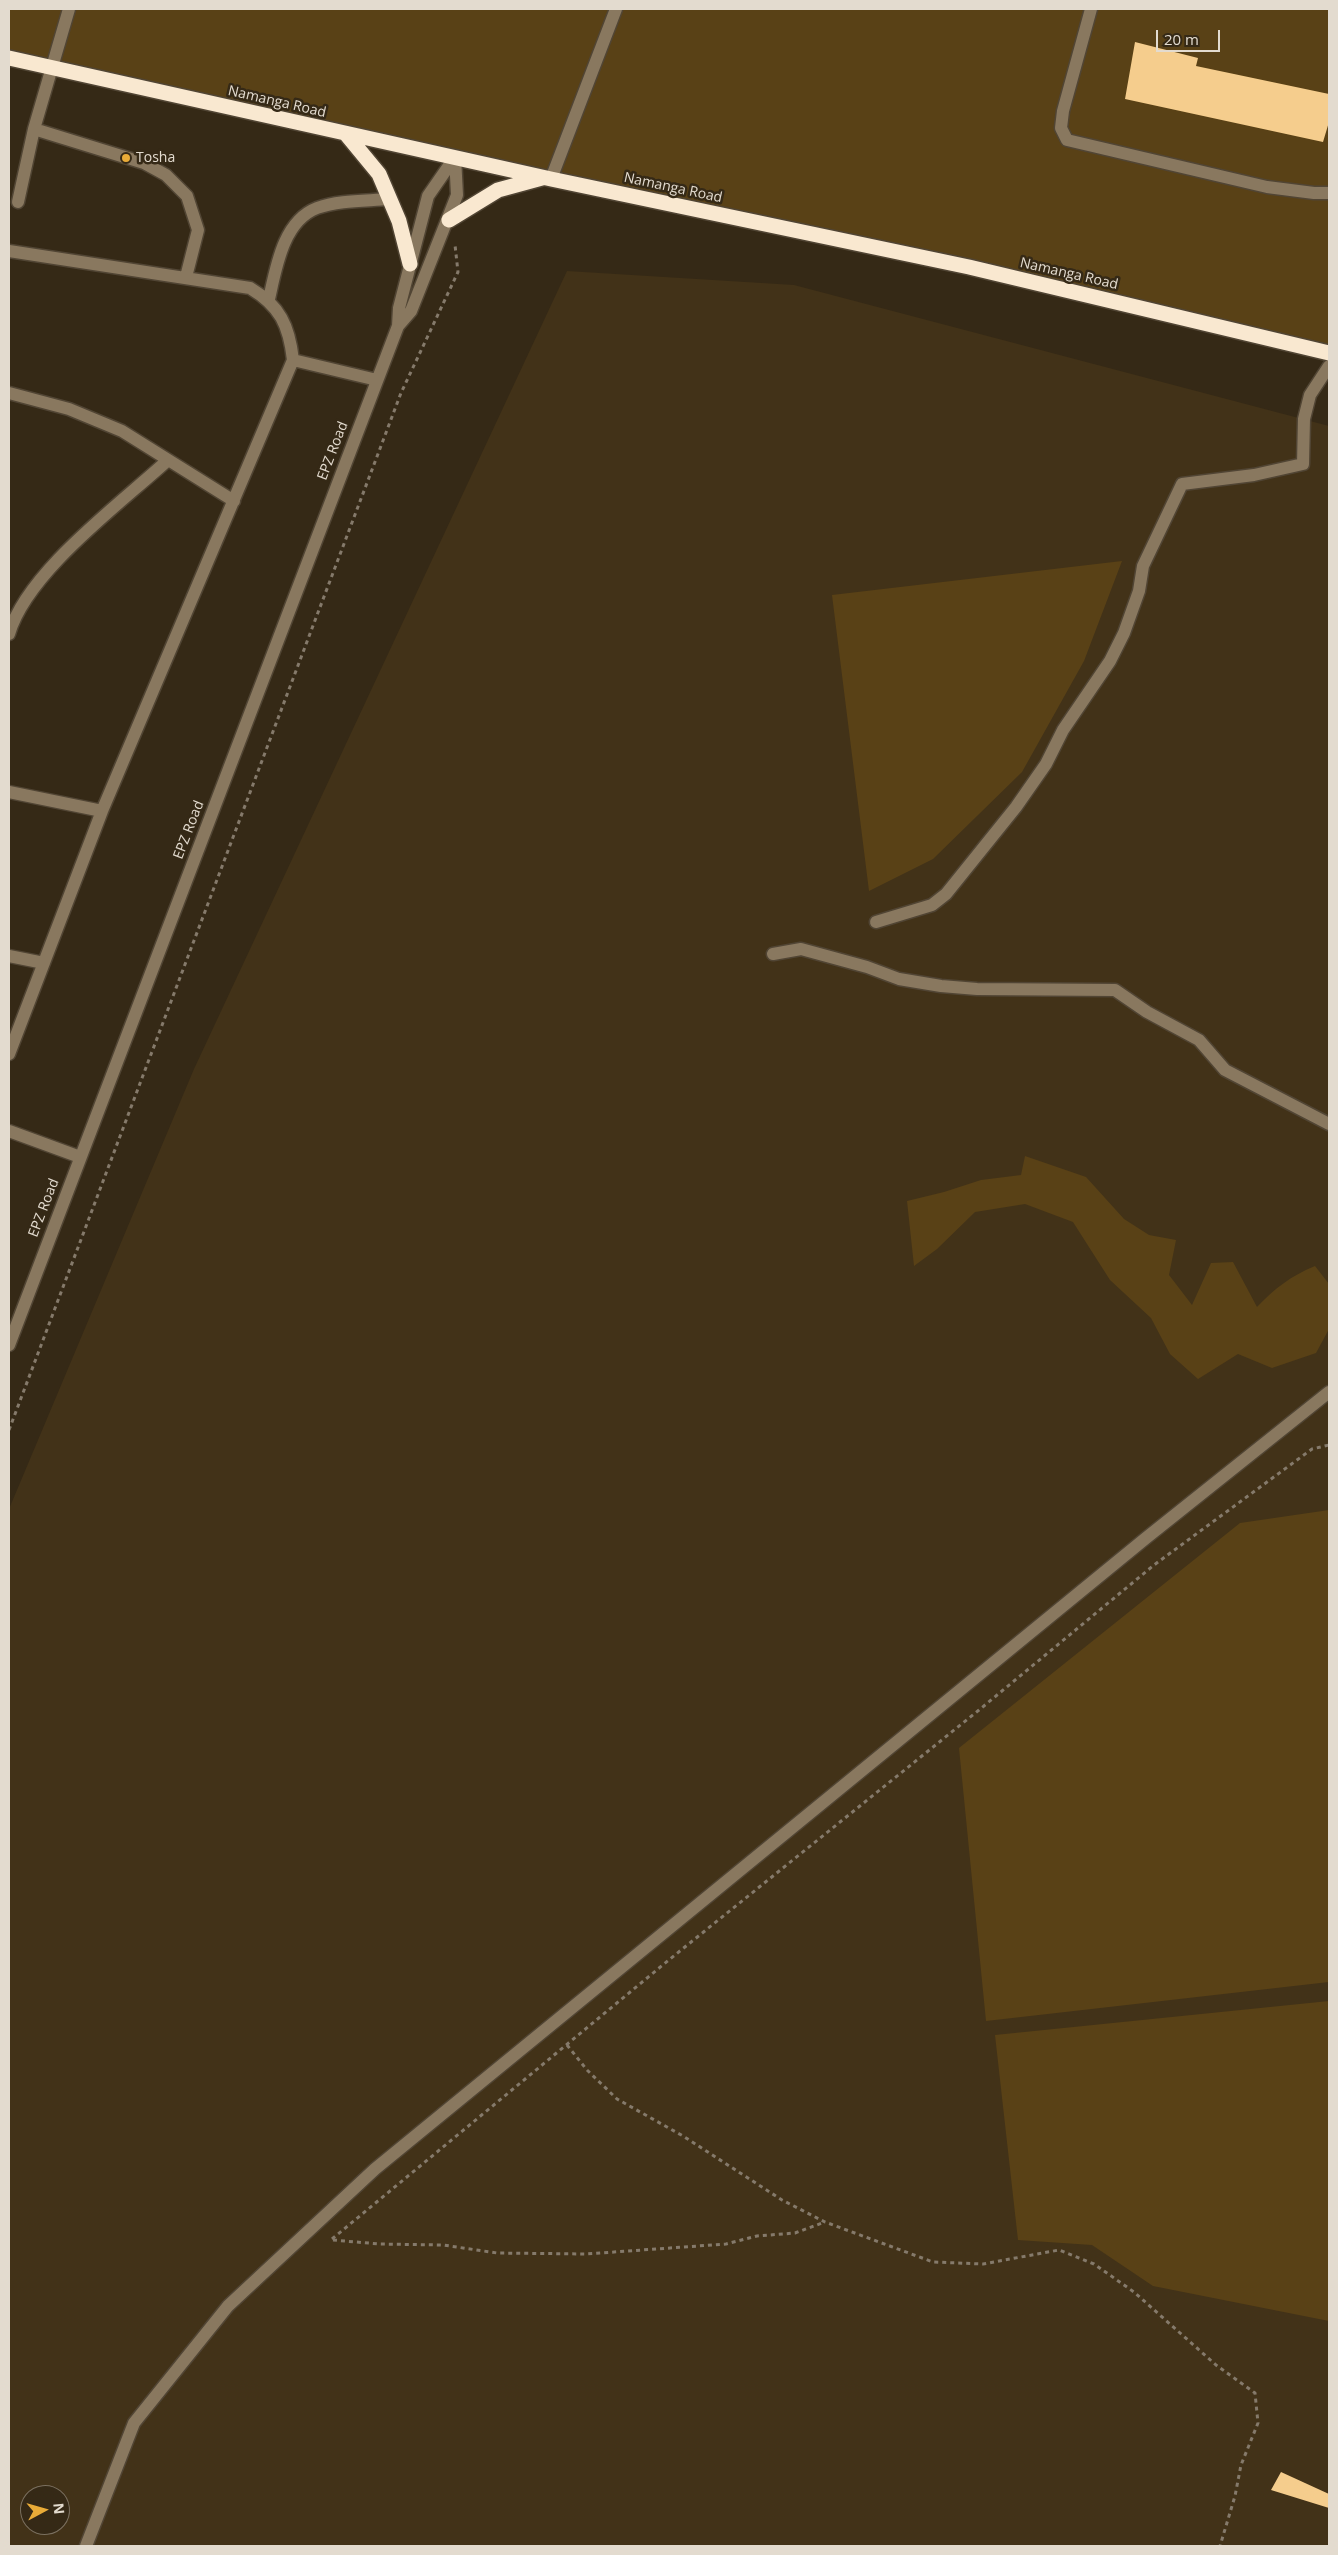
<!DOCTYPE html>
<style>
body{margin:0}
#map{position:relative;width:1338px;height:2555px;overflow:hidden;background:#352916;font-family:"Open Sans",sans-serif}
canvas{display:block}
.frame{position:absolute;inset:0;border:10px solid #e3dbcf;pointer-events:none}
.north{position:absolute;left:20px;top:2485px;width:50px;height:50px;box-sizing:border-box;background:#352916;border:1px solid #7b7060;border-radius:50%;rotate:84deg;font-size:14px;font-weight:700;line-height:20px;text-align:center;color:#e3dbcf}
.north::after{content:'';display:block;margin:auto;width:18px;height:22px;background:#e9ab38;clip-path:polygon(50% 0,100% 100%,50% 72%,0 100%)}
.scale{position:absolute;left:1156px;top:30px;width:64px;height:22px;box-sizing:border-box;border:2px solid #e3dbcf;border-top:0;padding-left:6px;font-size:15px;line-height:18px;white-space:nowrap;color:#e3dbcf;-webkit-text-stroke:4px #352916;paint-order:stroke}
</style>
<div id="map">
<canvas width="1338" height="2555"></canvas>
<div class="frame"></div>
<div class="north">N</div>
<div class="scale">20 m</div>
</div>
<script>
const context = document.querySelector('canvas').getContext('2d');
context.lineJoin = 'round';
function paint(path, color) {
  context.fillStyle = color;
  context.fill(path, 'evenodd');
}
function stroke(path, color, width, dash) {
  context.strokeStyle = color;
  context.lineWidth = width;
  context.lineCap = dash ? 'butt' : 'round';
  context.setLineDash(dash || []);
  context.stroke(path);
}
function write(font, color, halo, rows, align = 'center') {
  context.font = font + ' "Open Sans",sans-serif';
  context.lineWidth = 5;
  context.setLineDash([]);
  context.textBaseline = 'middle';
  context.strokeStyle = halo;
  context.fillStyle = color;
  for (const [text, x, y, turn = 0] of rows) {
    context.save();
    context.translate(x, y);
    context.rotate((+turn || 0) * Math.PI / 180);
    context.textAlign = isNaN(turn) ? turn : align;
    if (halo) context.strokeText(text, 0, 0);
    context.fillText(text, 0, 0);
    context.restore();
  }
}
paint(new Path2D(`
 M567,271L794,285L1329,426V2546H9V1509L194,1069ZM30,2495H60V2525H30Z`), '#423218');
paint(new Path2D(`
 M9,9H1329V353L9,58Z
 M1122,561L1084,661L1022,772L933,859L869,891L832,595Z
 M1025,1156L1086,1177L1124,1219L1149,1235L1176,1240L1169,1275L1192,1305L1211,1263L1233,1262L1257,1307C1275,1288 1291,1276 1315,1266L1329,1284V1329L1316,1353L1272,1368L1238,1354L1198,1379L1170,1354L1151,1318L1110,1280L1073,1222L1025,1204L975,1212L937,1249L914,1266L907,1201L944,1192L981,1180L1021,1175Z
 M1329,1510V1982L986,2021L959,1748L1240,1523Z
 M1329,2001V2321L1153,2286L1092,2245L1018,2240L995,2035Z`), '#594116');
paint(new Path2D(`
 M1135,42L1198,58L1196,66L1329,94V122L1323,142L1125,99Z
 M1281,2472L1329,2494V2508L1271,2490Z`), '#f5cd8d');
const minor = new Path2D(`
 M1091,9L1063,111L1061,128L1067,140L1267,187L1314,193H1329
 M34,129L144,163L166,175L187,196L198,230L186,277
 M551,179L616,9
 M18,202L34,129L69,9
 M9,251L250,288C280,306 289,325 293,360L377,380
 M269,299C276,268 283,221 317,208C339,200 366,201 389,199
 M398,326L411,311L457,195L455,157
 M9,393L69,409L122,431L234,501
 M9,634C27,572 120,504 168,460
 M9,792L102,811
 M876,922L932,905L946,894L1016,807L1046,764L1063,730L1110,661L1124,633L1139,591L1143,566L1182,484L1254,475L1303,464L1304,419L1310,395L1329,366
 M773,954L801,949L867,967L899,979L941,986L977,989L1115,990L1147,1012L1199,1040L1225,1070L1329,1124
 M9,956L44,963
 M9,1054L102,811L293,360
 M9,1131L80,1157
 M9,1345L398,326L399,308L428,196L455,157
 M86,2546L134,2423L228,2306L375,2169L1146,1538L1329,1392`);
const highway = new Path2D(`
 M9,58L551,179L969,267L1329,353
 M346,134L379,174L399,221L410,264
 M449,220L498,190L542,178`);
stroke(minor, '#514534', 15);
stroke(highway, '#514534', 18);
stroke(new Path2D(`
 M9,1430L401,393L458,272L455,245
 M567,2045L587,2070L617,2099L683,2136L782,2200L825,2222L933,2262L983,2264L1059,2250L1094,2264L1134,2292L1216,2365L1255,2393L1258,2423L1241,2465L1235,2496L1220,2546
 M332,2239L670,1959L979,1710L1154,1565L1312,1449L1329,1445
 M333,2240L379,2244L443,2245L497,2253L586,2254L726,2244L757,2236L795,2233L825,2222`), '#857a6b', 3, [4, 4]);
stroke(minor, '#89785f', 12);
stroke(highway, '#f9e8d0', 15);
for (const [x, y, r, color] of [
 [126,158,5,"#e9ab38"]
]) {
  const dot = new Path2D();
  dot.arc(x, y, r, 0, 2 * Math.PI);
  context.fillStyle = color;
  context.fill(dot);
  stroke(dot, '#352916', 2);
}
write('14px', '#e3dbcf', '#352916', [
 ["Namanga Road",277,102,13],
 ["Namanga Road",673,188,12],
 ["Namanga Road",1069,274,13],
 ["EPZ Road",333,451,-69],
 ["EPZ Road",189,830,-69],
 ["EPZ Road",44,1208,-69]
]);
write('14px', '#e3dbcf', '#352916', [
 ["Tosha",136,158]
], 'left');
</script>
